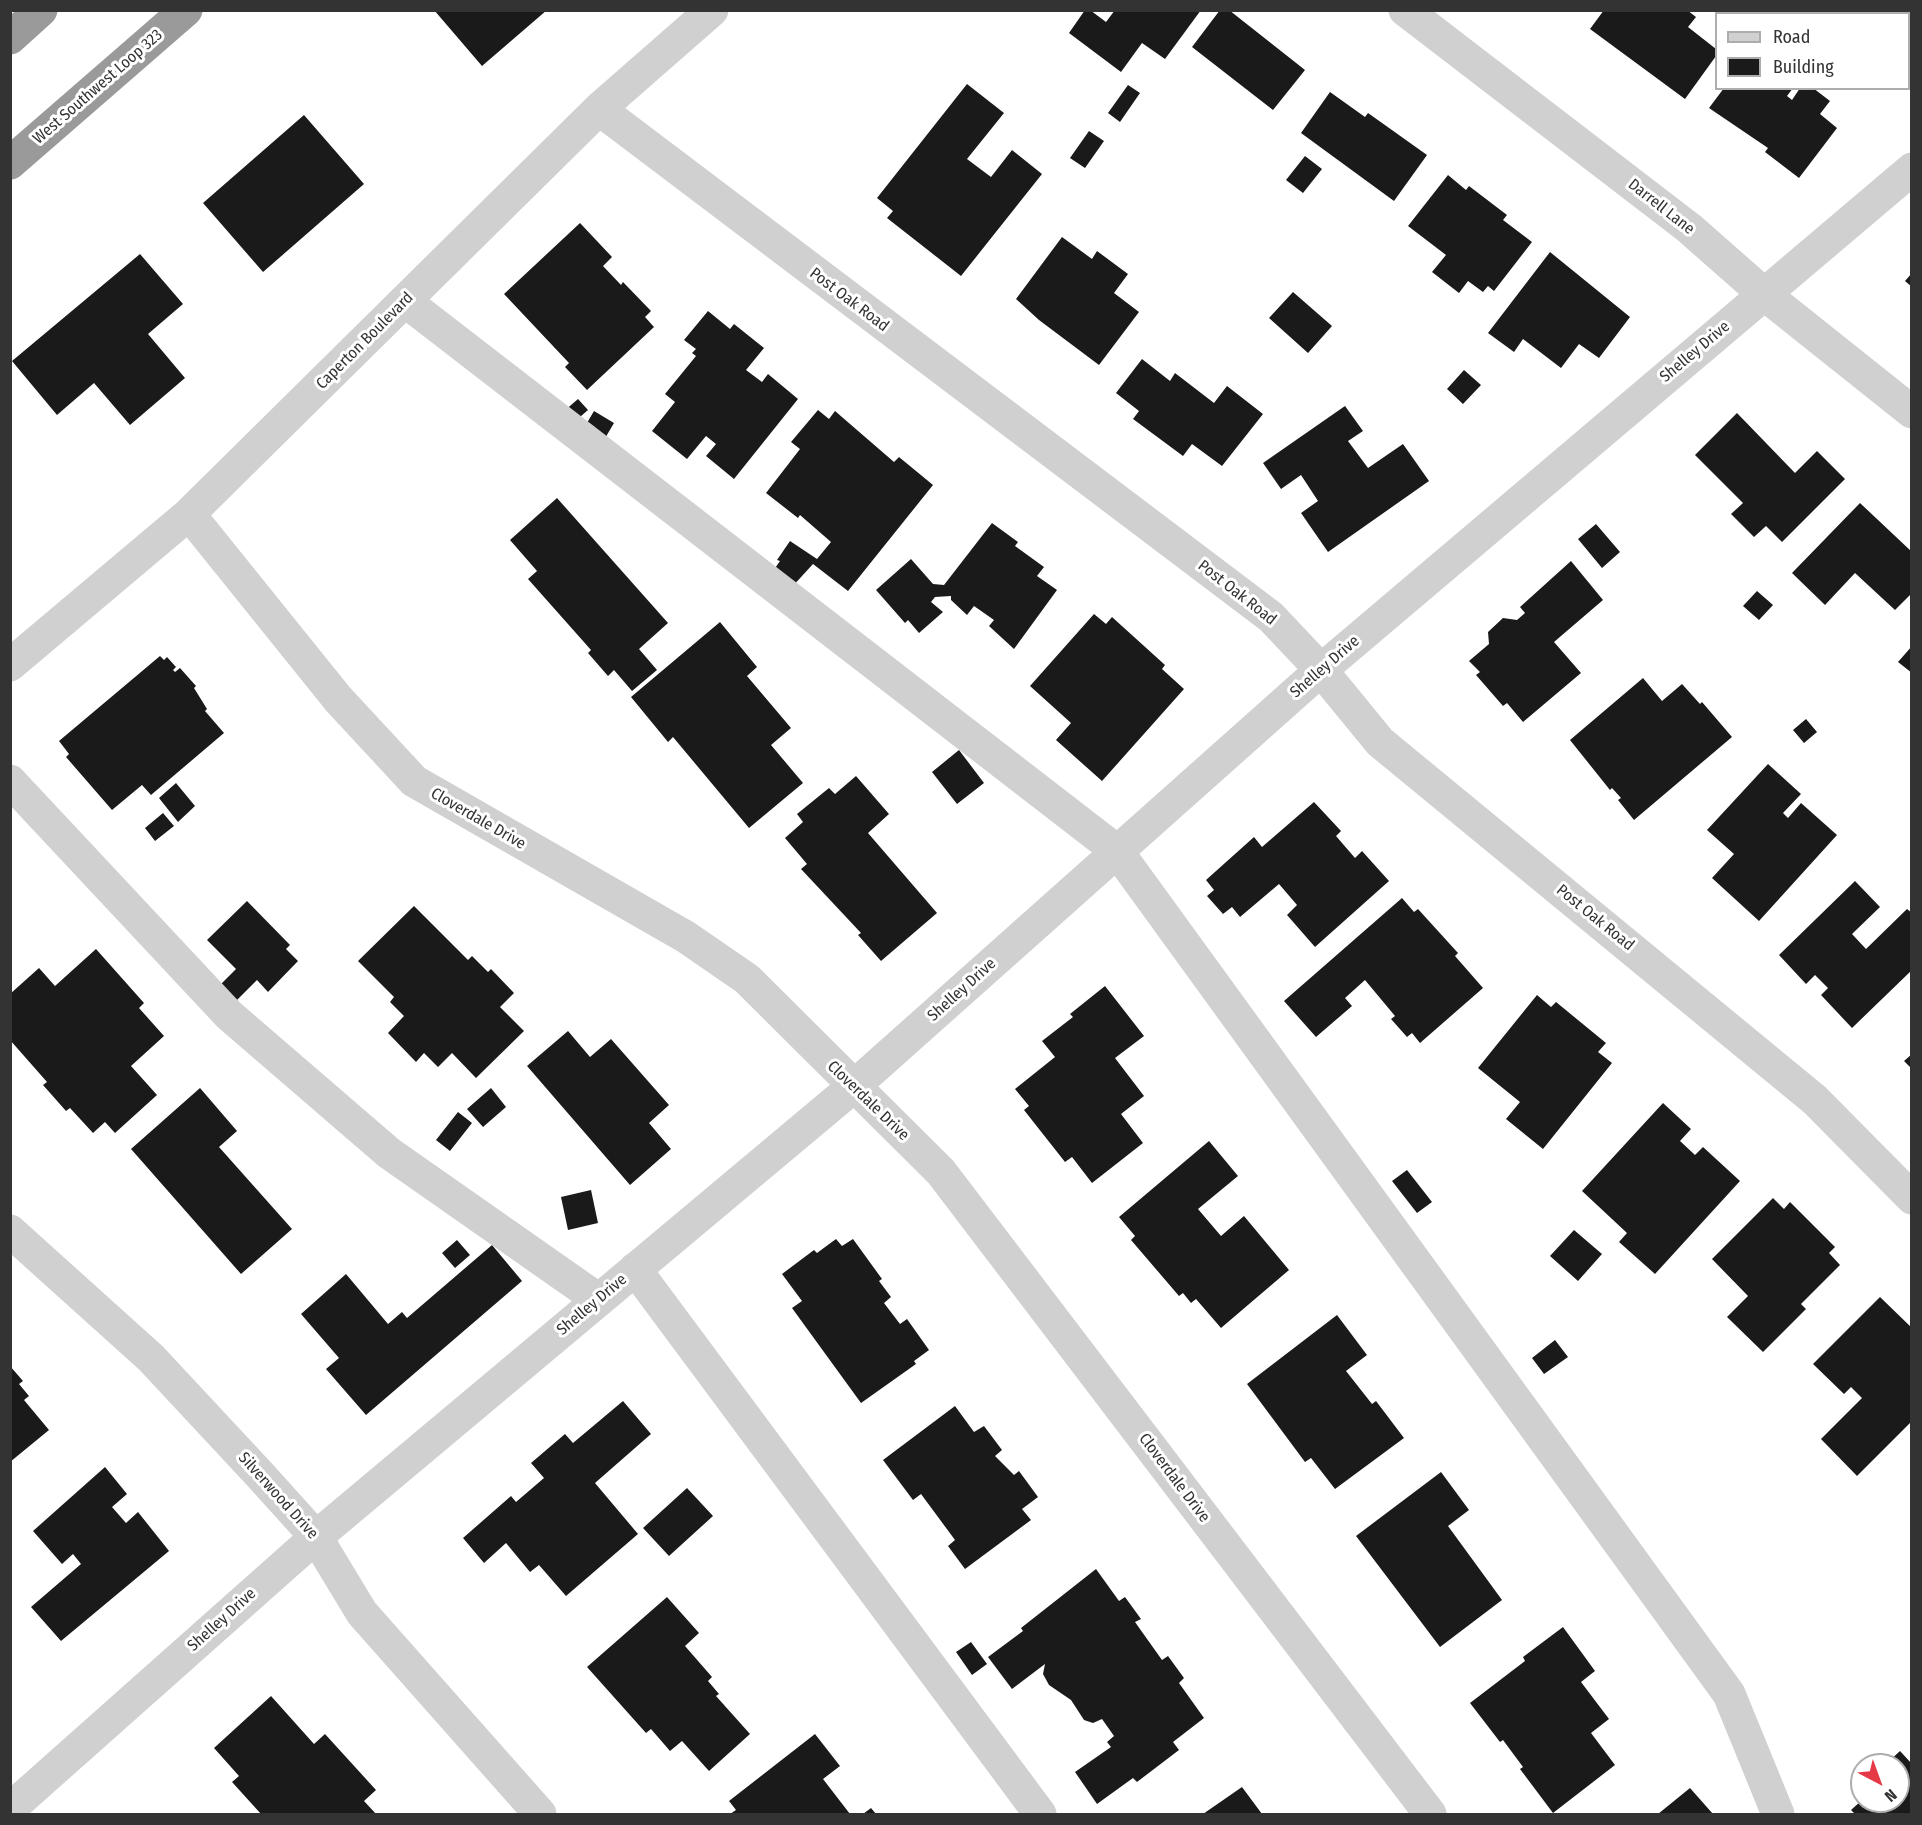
<!DOCTYPE html>
<style>
body{margin:0}
#map{position:relative;width:1922px;height:1825px;overflow:hidden;background:#fff;font-family:"Fira Sans Condensed",sans-serif}
canvas{display:block}
.frame{position:absolute;inset:0;border:12px solid #333;pointer-events:none}
.legend{position:absolute;left:1715px;top:12px;width:195px;height:78px;box-sizing:border-box;background:#fff;border:2px solid #adadad;margin:0;padding:8px 10px;list-style:none;font-size:18px;color:#333}
.legend li{display:flex;align-items:center;gap:12px;height:30px}
.legend b{width:30px;border:2px solid #adadad}
.north{position:absolute;left:1850px;top:1753px;width:60px;height:60px;box-sizing:border-box;background:#fff;border:2px solid #adadad;border-radius:50%;rotate:139deg;font-size:16px;font-weight:700;line-height:24px;text-align:center;color:#333}
.north::after{content:'';display:block;margin:auto;width:21px;height:27px;background:#e63946;clip-path:polygon(50% 0,100% 100%,50% 72%,0 100%)}
</style>
<div id="map">
<canvas width="1922" height="1825"></canvas>
<div class="frame"></div>
<ul class="legend">
<li><b style="height:8px;background:#d0d0d0"></b>Road</li>
<li><b style="height:16px;background:#1a1a1a"></b>Building</li>
</ul>
<div class="north">N</div>
</div>
<script>
const context = document.querySelector('canvas').getContext('2d');
context.lineJoin = 'round';
function paint(path, color) {
  context.fillStyle = color;
  context.fill(path, 'evenodd');
}
function stroke(path, color, width, dash) {
  context.strokeStyle = color;
  context.lineWidth = width;
  context.lineCap = dash ? 'butt' : 'round';
  context.setLineDash(dash || []);
  context.stroke(path);
}
function write(font, color, halo, rows, align = 'center') {
  context.font = font + ' "Fira Sans Condensed",sans-serif';
  context.lineWidth = 6;
  context.setLineDash([]);
  context.textBaseline = 'middle';
  context.strokeStyle = halo;
  context.fillStyle = color;
  for (const [text, x, y, turn = 0] of rows) {
    context.save();
    context.translate(x, y);
    context.rotate((+turn || 0) * Math.PI / 180);
    context.textAlign = isNaN(turn) ? turn : align;
    if (halo) context.strokeText(text, 0, 0);
    context.fillText(text, 0, 0);
    context.restore();
  }
}
paint(new Path2D(`
 M434,10H547L482,66Z
 M1085,10H1090L1106,22L1115,10H1201L1165,59L1142,43L1121,72L1069,33Z
 M1220,10H1229L1305,70L1273,110L1192,47Z
 M1604,10H1687L1696,17L1688,27L1716,49V56L1685,99L1590,29Z
 M1776,10H1806L1804,14H1780Z
 M967,84L1004,113L967,159L991,177L1012,150L1042,174L961,276L887,218L893,211L877,198Z
 M1128,85L1140,93L1120,122L1108,113Z
 M1724,88H1793L1787,96L1792,100L1800,88H1813L1830,101L1820,114L1837,128L1799,178L1765,152L1768,148L1709,108Z
 M1330,92L1365,117L1368,113L1427,155L1394,201L1301,133Z
 M304,115L364,184L263,272L203,203Z
 M1089,131L1104,141L1085,168L1070,158Z
 M1305,156L1322,169L1303,193L1286,180Z
 M1448,175L1466,190L1469,186L1507,215L1503,220L1532,242L1494,291L1488,286L1483,292L1468,281L1459,293L1432,272L1446,255L1408,226Z
 M580,223L612,257L603,266L621,285L623,282L651,311L645,317L654,327L587,390L565,367L569,363L504,294Z
 M1062,237L1092,259L1097,251L1128,274L1114,293L1139,312L1099,365L1039,320L1016,299Z
 M1550,252L1630,317L1599,358L1579,344L1561,368L1523,339L1514,352L1488,333Z
 M140,254L183,304L148,334L185,378L130,425L94,383L57,415L12,361Z
 M1912,273V287L1905,281Z
 M1293,292L1332,326L1308,353L1269,318Z
 M708,311L730,329L734,324L764,348L746,370L762,382L768,374L798,399L734,479L706,456L716,444L706,436L687,459L652,431L675,402L665,394L696,356L692,353L696,349L684,340Z
 M1142,359L1170,381L1175,373L1214,403L1227,386L1263,414L1222,466L1192,444L1183,456L1133,419L1139,411L1116,393Z
 M1464,370L1481,385L1463,404L1447,389Z
 M578,399L588,410L573,423L563,412Z
 M1345,406L1363,431L1348,441L1368,468L1403,444L1429,481L1328,552L1301,513L1318,501L1301,475L1281,489L1263,463Z
 M818,410L829,419L835,411L894,462L899,457L933,485L848,591L813,564L791,588L771,574L780,561L777,560L790,541L817,559L831,542L800,515L798,518L766,493L800,449L791,442Z
 M594,411L614,423L604,440L584,428Z
 M1737,413L1795,473L1817,451L1845,479L1782,542L1766,526L1754,537L1731,514L1743,503L1695,455Z
 M557,498L668,623L639,649L657,670L632,691L614,670L608,676L588,653L591,650L528,579L537,571L510,540Z
 M1860,503L1912,552V593L1895,610L1855,573L1825,605L1792,573Z
 M992,523L1018,542L1015,546L1044,567L1037,576L1057,590L1014,649L989,626L994,620L974,606L967,615L951,600V596L935,597L931,602L943,612L919,633L908,620L905,623L876,590L911,559L933,584L944,585Z
 M1596,524L1620,552L1602,568L1578,539Z
 M1571,561L1603,600L1554,642L1581,673L1523,722L1507,703L1503,706L1476,675L1480,672L1469,661L1489,644L1488,632L1503,618L1517,620L1525,613L1520,607Z
 M1757,591L1773,605L1759,620L1743,606Z
 M1094,614L1106,624L1112,617L1165,665L1162,669L1184,689L1102,781L1056,740L1071,723L1030,686Z
 M720,622L757,667L747,676L791,728L771,745L803,783L749,828L673,737L668,742L631,697Z
 M1912,646V673L1898,662Z
 M160,656L164,660L167,657L176,667L173,670L175,672L180,668L196,686L194,688L207,709L205,711L224,733L151,795L142,785L112,810L66,757L69,754L59,741Z
 M1643,678L1662,701L1682,684L1700,704L1702,702L1732,737L1634,820L1618,800L1621,798L1612,788L1610,790L1570,740Z
 M1806,719L1817,732L1804,743L1793,730Z
 M959,750L984,783L957,804L932,772Z
 M1768,764L1801,794L1783,813L1788,818L1801,803L1837,835L1759,921L1712,878L1734,854L1707,830Z
 M856,776L889,814L868,833L937,913L881,961L858,935L861,933L801,869L807,864L785,838L803,822L797,814L829,788L835,794Z
 M176,783L195,806L178,822L159,798Z
 M1314,802L1341,831L1336,836L1355,858L1362,851L1389,881L1315,947L1287,915L1297,905L1279,884L1240,917L1232,907L1223,914L1207,896L1214,890L1206,880L1254,837L1262,847Z
 M163,813L174,826L155,841L145,828Z
 M1855,881L1880,907L1852,934L1866,949L1907,909L1912,913V970L1852,1028L1821,995L1828,988L1815,975L1806,984L1779,955Z
 M1402,898L1414,912L1418,909L1458,953L1455,956L1483,988L1420,1043L1412,1033L1407,1037L1391,1019L1395,1016L1365,980L1345,998L1352,1006L1316,1037L1284,1001Z
 M247,901L290,945L286,949L298,961L268,992L257,980L237,1000L221,984L236,969L207,940Z
 M414,906L468,960L472,956L488,972L491,969L514,993L500,1007L524,1031L476,1078L452,1053L438,1067L424,1053L416,1062L388,1033L404,1016L390,1002L394,997L358,961Z
 M96,949L144,1003L139,1008L164,1036L131,1066L157,1095L115,1133L105,1122L93,1133L70,1108L66,1111L43,1085L47,1082L10,1040V994L39,968L55,986Z
 M1105,986L1144,1036L1115,1058L1144,1096L1121,1114L1143,1143L1092,1183L1072,1157L1065,1162L1024,1110L1029,1106L1015,1089L1055,1057L1042,1041L1073,1017L1070,1014Z
 M1537,995L1551,1007L1556,1002L1606,1043L1598,1052L1612,1063L1543,1149L1506,1119L1520,1102L1478,1068Z
 M568,1031L590,1057L611,1039L669,1105L649,1123L671,1149L630,1185L527,1066Z
 M1912,1054V1069L1904,1061Z
 M200,1088L237,1131L219,1147L292,1229L241,1274L131,1149Z
 M491,1088L506,1107L483,1127L467,1109Z
 M1663,1103L1691,1129L1680,1141L1695,1155L1703,1147L1740,1181L1655,1274L1619,1242L1627,1233L1582,1191Z
 M458,1112L472,1123L450,1151L436,1140Z
 M1209,1141L1238,1176L1198,1209L1221,1236L1244,1216L1289,1270L1221,1328L1196,1299L1191,1303L1183,1293L1179,1296L1131,1240L1135,1236L1119,1217Z
 M1407,1170L1432,1202L1417,1213L1392,1181Z
 M591,1190L598,1223L568,1230L561,1197Z
 M1773,1198L1784,1209L1790,1202L1835,1247L1829,1253L1840,1265L1801,1304L1806,1309L1763,1352L1727,1317L1748,1296L1712,1259Z
 M1574,1230L1602,1254L1578,1281L1550,1256Z
 M836,1239L842,1246L853,1239L882,1279L879,1281L891,1297L884,1303L900,1324L907,1319L929,1350L914,1361L916,1364L861,1403L792,1308L802,1301L782,1274L814,1250L817,1253Z
 M457,1240L470,1255L455,1268L442,1253Z
 M492,1245L522,1281L366,1415L326,1369L339,1358L301,1314L346,1274L388,1324L402,1312L407,1318Z
 M1880,1297L1912,1328V1421L1857,1476L1821,1439L1862,1398L1851,1387L1844,1394L1813,1364Z
 M1337,1315L1367,1355L1346,1371L1372,1404L1376,1401L1404,1438L1335,1489L1311,1458L1305,1462L1247,1384Z
 M1555,1340L1568,1357L1544,1374L1532,1358Z
 M10,1366L23,1381L19,1384L29,1396L24,1400L49,1430L10,1462Z
 M623,1401L651,1434L595,1483L638,1534L566,1596L539,1565L530,1572L506,1543L484,1563L463,1538L511,1496L516,1502L544,1478L531,1463L565,1434L573,1443Z
 M955,1406L974,1432L984,1426L1002,1450L995,1456L1014,1475L1019,1471L1038,1497L1022,1509L1031,1520L965,1569L948,1546L955,1540L921,1494L913,1500L883,1460Z
 M105,1467L127,1494L112,1507L126,1523L138,1512L169,1551L61,1641L31,1607L81,1564L73,1554L62,1564L33,1531Z
 M1441,1472L1469,1510L1448,1526L1502,1600L1440,1647L1356,1536Z
 M687,1488L713,1516L669,1556L643,1528Z
 M1096,1569L1119,1601L1125,1597L1141,1619L1135,1622L1162,1660L1168,1656L1184,1678L1179,1683L1204,1718L1173,1742L1179,1750L1137,1782L1133,1778L1097,1804L1075,1772L1111,1747L1107,1742L1114,1736L1102,1719L1093,1723L1084,1720L1071,1700L1049,1685L1043,1674L1045,1664L1012,1689L988,1657L1023,1631L1021,1628Z
 M667,1597L699,1633L685,1646L712,1677L708,1681L719,1694L716,1696L750,1734L709,1771L682,1741L670,1751L651,1729L646,1733L587,1667Z
 M1563,1627L1595,1671L1581,1682L1609,1719L1591,1733L1615,1765L1553,1813L1520,1769L1523,1767L1503,1740L1500,1742L1470,1703L1525,1661L1523,1657Z
 M971,1642L987,1664L972,1675L956,1652Z
 M271,1696L314,1744L325,1734L376,1790L364,1801L376,1814H261L232,1782L239,1776L214,1748Z
 M815,1734L840,1766L823,1779L850,1814H730L736,1810L729,1801Z
 M1900,1751L1912,1764V1814H1855L1851,1810L1861,1801H1898V1765H1885Z
 M1242,1787L1262,1814H1203Z
 M1690,1788L1713,1814H1658Z
 M871,1808L876,1814H863Z`), '#1a1a1a');
stroke(new Path2D(`
 M1405,10L1689,228L1764,294L1912,412
 M599,109L1271,617L1321,670L1380,742L1815,1100L1912,1198
 M405,301L1117,851L1729,1694L1778,1814
 M189,514L338,699L414,781L686,937L747,979L941,1172L1430,1814
 M10,665L189,514L599,109L712,10
 M10,781L229,1015L389,1153L599,1300
 M10,1231L151,1358L261,1476L316,1537L362,1613L540,1814
 M635,1269L1040,1814
 M10,1809L316,1537L853,1087L1321,670L1912,169`), '#d0d0d0', 33);
stroke(new Path2D(`
 M10,38L41,10
 M10,163L186,10`), '#9a9a9a', 33);
write('16px', '#333', '#fff', [
 ["West Southwest Loop 323",98,87,-41],
 ["Darrell Lane",1661,207,38],
 ["Post Oak Road",849,300,37],
 ["Caperton Boulevard",365,341,-45],
 ["Shelley Drive",1695,352,-40],
 ["Post Oak Road",1237,593,38],
 ["Shelley Drive",1325,667,-41],
 ["Cloverdale Drive",478,819,30],
 ["Post Oak Road",1595,918,39],
 ["Shelley Drive",962,990,-42],
 ["Cloverdale Drive",868,1101,44],
 ["Shelley Drive",592,1305,-40],
 ["Cloverdale Drive",1174,1478,53],
 ["Silverwood Drive",278,1496,48],
 ["Shelley Drive",222,1620,-42]
]);
</script>
